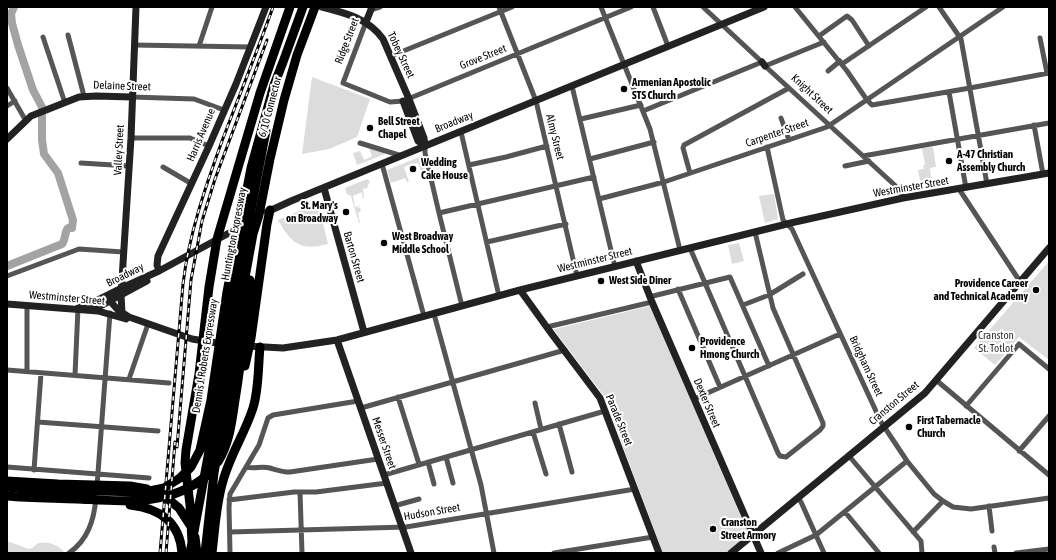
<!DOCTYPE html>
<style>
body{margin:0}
#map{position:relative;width:1056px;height:560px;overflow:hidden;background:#fff;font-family:"Asap Condensed",sans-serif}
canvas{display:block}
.frame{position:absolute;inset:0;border:8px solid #000;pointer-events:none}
</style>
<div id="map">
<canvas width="1056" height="560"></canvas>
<div class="frame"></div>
</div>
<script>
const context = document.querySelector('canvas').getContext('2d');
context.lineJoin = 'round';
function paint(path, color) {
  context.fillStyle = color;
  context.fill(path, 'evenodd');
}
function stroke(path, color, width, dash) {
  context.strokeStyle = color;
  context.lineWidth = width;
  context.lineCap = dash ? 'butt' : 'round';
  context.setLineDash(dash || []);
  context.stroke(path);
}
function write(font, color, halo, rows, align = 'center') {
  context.font = font + ' "Asap Condensed",sans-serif';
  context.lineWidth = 4;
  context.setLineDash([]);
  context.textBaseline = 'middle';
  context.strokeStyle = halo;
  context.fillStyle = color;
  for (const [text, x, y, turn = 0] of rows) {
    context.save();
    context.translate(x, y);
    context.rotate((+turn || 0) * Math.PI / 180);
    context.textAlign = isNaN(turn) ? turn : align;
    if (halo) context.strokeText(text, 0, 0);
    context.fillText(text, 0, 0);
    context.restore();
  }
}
paint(new Path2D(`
 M312,77L370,99L357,137L329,149L302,154Z
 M933,147L936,167L930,168L932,187L922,189L918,170L924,169L923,165H925L922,148Z
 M370,148L384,152L385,154L357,165L353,153L360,151L364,160L371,157L372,155L370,151Z
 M422,156L425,169L421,171L418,163L414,164L413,163L404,167L409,182H407L405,178L391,183L387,170Z
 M367,179L370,181L367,188L363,189L364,198L363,199L362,192L353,196L355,207L361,206L360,207L357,208H360L361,211L358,213L360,223H359L351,196L347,194L345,188Z
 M774,194L778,219L765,223L759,196Z
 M315,204L319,206L328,244C300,251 292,244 278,220Z
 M739,243L744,261L732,264L728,245Z
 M1049,261V360L1019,337L995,365L974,348Z
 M650,306L748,533L747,535L726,553H663L604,396L554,330L555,329Z
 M7,541L29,549C33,548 34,546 37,544C45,540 59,545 64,552L62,553H7Z`), '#dcdcdc');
stroke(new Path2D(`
 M7,266L62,244C66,239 64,233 68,228H72L73,220L58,173L44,154L42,140V107L33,90L18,45L12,23L11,14L14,7`), '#a3a3a3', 8);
stroke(new Path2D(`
 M499,7L536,101L577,276
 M601,7L650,129L680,250
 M653,7L668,46
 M795,7L847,71L867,100L872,105L970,88L1049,73
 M939,7L961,39L987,184
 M370,10L380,7
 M366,22L343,83L390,102L403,101L631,7
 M68,35L84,96
 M819,36L847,16L852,20L869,46
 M43,37L65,103
 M1040,38L1047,73
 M824,42L765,66L900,190L903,198
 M134,45L250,47
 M199,46L212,7
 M391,56L512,7
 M842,64L926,7
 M828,71L840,61
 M572,86L615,267
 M7,88L26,121
 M949,92L966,188
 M132,97L194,99L224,110
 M7,106L15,101
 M643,111L762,62L703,7
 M781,118L789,140
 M581,119L641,105
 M1034,125L1043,174
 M461,132L499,296
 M131,138H190L209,146
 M360,143L402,156
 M425,146V153L439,213L462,306
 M767,147L783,220L792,229L881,422L907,461L934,494L943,501L953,507L971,509L1049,498
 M863,156L1049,123
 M590,159L654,142
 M81,163L129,166
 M382,164L424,316
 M469,165L506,157L547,146
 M845,166L869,161
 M163,167L192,184
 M690,173L683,148L684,145L789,88
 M959,189L1017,277L1021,281
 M599,199L664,182L827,127L1003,7
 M439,213L594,177
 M487,242L566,224
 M690,248L778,453L780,456L786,457L820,430L823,426V423L773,308L755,232
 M7,276L79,249L123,252
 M678,289L720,387
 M649,297L730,277L769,366
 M27,305V371
 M743,305L769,295L803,274
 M434,314L481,485L494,553
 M547,327L652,302
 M7,370L169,383
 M75,375L78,308
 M129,379L148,324
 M936,380L1049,475
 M398,397L419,464
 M694,399L840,334
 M535,403L541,429
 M966,406L1019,344L1049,369
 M361,408L565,350
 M38,422L158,431
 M559,424L572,472
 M533,432L546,474
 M1019,451L1049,416
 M849,456L921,541L922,553
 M446,457L453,483
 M428,462L434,484
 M7,467L149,478
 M246,467C254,469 262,466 270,468C277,470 282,472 290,472L378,459
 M34,470L41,373
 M384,475L605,411
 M97,486L110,313
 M300,492L302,553
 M798,498L801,502L824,553
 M229,500L294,492H316L387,483
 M394,506L419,499
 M989,506L992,531
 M845,512L879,553
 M230,532L406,527L635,489
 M913,532L943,501
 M994,547L995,553
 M69,553C88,540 94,520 96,498
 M230,553L229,507L230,494L259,445L268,418L273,415L358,401
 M554,553L653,537
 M778,553L816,535L907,461
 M1016,553L1049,549`), '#555', 5);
stroke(new Path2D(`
 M322,7C346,13 369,19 383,39L409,99L424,138L425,146
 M366,22L372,7
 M762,62L765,66
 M403,101L418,141L425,146
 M7,139L31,116L79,97L96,96L132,97
 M324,188L364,332
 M267,212L291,201L764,7
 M636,261L652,302L761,553
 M159,271L157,265L158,256L209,146L236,84L266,7
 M520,290L551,333L600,398L659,553
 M104,297L110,301L118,310L129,317L192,339L223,344
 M7,304L98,311L126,319
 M78,308L92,303L126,286L159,271L242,226
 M93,310L147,281
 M122,313L121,295L131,138L136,7
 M337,340L411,553
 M246,346L283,348L337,340L520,290L795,222L903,198L1049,173
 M731,553L925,393L1049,248`), '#222', 7);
stroke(new Path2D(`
 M245,366L251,338L267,224L270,210
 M218,462C231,441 232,417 236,394C242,356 246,318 250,280
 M7,481L58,484L130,486L147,489
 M7,487L50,490L145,492L164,488L180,478L191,467L200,450L211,400L227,292L251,168L274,85L283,62L303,7
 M163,495L179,508L190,525
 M7,496C30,498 54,498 77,499C121,501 170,507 206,476
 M130,505C159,508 180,522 182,553
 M195,537L197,553
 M192,542L190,505L185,463L186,450L199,374L209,287L217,239L260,93L290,7
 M190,553L218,403L236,287L266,131
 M205,553L214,473L228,390L239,310L253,234L259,215L270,159L284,100L297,55L315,7
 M212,553C215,529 216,504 223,481C230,455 245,433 253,408C259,389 258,367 260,347`), '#000', 9);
const rail = new Path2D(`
 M177,447L191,280L202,221L215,179L267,40
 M160,553L183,284C189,234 205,188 222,141C239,96 257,52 273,7
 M166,553L175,442`);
stroke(rail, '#000', 3);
stroke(rail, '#fff', 1.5, [4.5]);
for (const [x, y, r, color] of [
 [624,89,4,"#000"],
 [370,128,4,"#000"],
 [949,161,4,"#000"],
 [413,169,4,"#000"],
 [346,212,4,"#000"],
 [384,243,4,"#000"],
 [601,281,4,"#000"],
 [1036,290,4,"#000"],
 [692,348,4,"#000"],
 [909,427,4,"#000"],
 [713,529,4,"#000"]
]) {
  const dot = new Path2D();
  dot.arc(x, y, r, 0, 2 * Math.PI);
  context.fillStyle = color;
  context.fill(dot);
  stroke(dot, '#fff', 1.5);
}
write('11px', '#000', '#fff', [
 ["Ridge Street",347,41,-69],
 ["Tobey Street",401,55,65],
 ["Grove Street",483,57,-22],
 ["Delaine Street",122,86,2],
 ["Knight Street",812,94,43],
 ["6/10 Connector",270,107,-75],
 ["Broadway",454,122,-22],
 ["Carpenter Street",777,133,-19],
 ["Harris Avenue",201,135,-67],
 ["Almy Street",555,137,76],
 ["Valley Street",119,150,-87],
 ["Westminster Street",911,187,-10],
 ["Huntington Expressway",234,234,-79],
 ["Barton Street",354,257,74],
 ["Westminster Street",595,260,-14],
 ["Broadway",125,275,-26],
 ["Westminster Street",67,298,5],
 ["Dennis J. Roberts Expressway",205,356,-81],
 ["Bridgham Street",866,366,65],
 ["Dexter Street",707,403,67],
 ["Cranston Street",894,403,-40],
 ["Parade Street",619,420,68],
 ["Messer Street",384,443,71],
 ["Hudson Street",432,512,-10]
]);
write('bold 11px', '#000', '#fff', [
 ["Armenian Apostolic",632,83],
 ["STS Church",632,96],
 ["Bell Street",378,122],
 ["Chapel",378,135],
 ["A-47 Christian",957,155],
 ["Assembly Church",957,168],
 ["Wedding",421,163],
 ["Cake House",421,176],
 ["St. Mary's",338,206,"right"],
 ["on Broadway",338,219,"right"],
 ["West Broadway",392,237],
 ["Middle School",392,250],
 ["West Side Diner",609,281],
 ["Providence Career",1028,284,"right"],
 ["and Technical Academy",1028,297,"right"],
 ["Providence",700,342],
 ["Hmong Church",700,355],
 ["First Tabernacle",917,421],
 ["Church",917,434],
 ["Cranston",721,523],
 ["Street Armory",721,536]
], 'left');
write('11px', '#333', '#fff', [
 ["Cranston",996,336],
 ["St. Totlot",996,349]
]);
</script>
